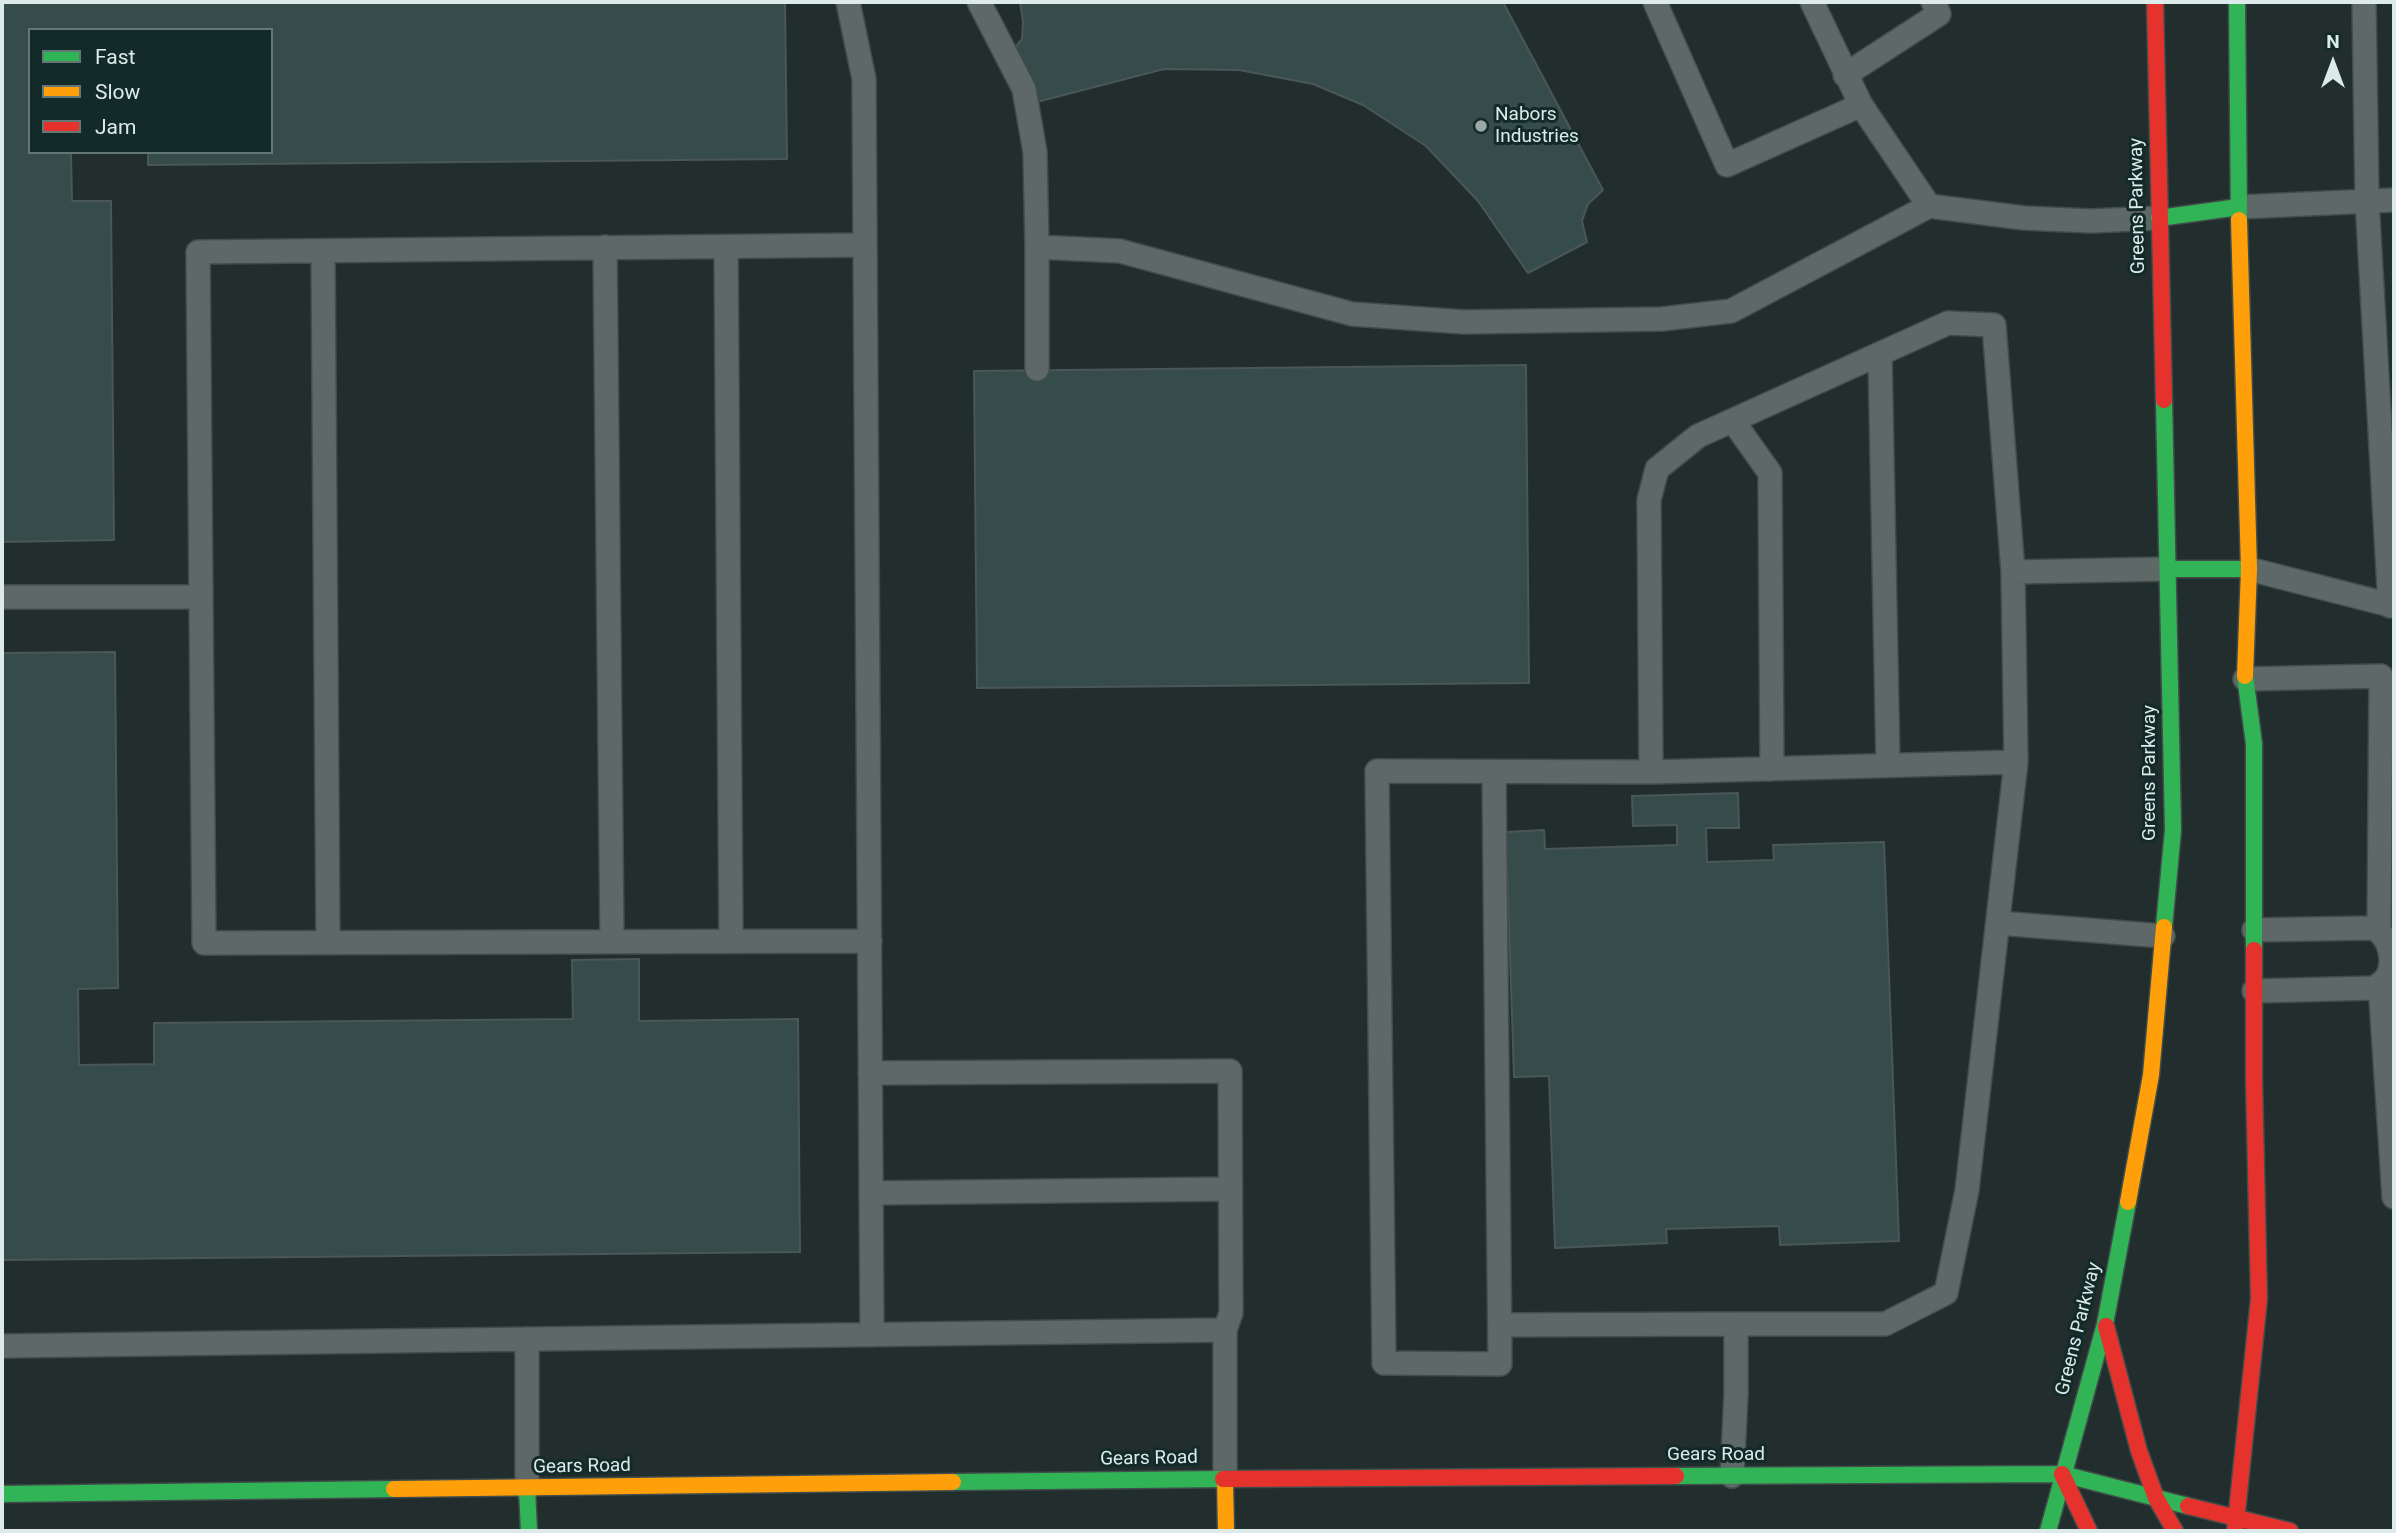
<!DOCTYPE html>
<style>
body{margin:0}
#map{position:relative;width:2396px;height:1533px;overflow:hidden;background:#222e2e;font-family:Roboto,sans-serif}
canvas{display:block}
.frame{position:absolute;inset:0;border:4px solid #dceae9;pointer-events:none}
.legend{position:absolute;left:28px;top:28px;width:245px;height:126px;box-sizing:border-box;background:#122a28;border:2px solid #637775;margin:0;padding:9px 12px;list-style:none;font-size:21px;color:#dceae9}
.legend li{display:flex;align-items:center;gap:14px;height:35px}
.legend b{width:35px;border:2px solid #637775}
.north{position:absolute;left:2298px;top:28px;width:70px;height:70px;-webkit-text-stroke:5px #122a28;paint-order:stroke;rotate:0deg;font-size:19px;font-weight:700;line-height:28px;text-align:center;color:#dceae9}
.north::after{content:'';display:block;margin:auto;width:24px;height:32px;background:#dceae9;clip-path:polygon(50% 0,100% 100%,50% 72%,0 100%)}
</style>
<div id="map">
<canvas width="2396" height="1533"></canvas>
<div class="frame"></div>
<ul class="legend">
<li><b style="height:9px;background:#30b455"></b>Fast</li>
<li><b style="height:9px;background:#ff9f0a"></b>Slow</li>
<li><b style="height:9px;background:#e5322d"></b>Jam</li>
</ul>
<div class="north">N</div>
</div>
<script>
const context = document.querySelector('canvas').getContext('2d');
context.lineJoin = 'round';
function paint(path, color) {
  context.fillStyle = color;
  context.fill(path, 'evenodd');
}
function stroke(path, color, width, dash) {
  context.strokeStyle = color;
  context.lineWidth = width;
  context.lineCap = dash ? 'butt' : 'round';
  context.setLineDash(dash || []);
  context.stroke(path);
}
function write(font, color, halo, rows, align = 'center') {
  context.font = font + ' Roboto,sans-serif';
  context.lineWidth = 6;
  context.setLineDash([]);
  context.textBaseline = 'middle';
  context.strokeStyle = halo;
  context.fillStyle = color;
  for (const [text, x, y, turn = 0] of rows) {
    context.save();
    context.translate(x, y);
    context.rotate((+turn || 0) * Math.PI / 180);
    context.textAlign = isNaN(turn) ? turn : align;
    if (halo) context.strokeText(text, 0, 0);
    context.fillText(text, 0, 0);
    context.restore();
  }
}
const building = new Path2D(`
 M2,2H785L787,159L148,165V152H271V30H30V152H71L72,201H111L114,540L2,542Z
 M1020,2H1503L1603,190L1588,204L1582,221L1587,242L1528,273L1478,201L1426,146L1363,105L1313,84L1239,70L1164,69L1033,103L1009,55L1022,39L1023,21Z
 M1526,365L1529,683L977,688L974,371Z
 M115,652L118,988L78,989L79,1065L154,1064V1023L573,1019L572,960L639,959V1021L798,1019L800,1252L2,1260V653Z
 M1738,793L1739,828H1706L1707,862L1774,860L1773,845L1884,842L1899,1241L1780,1245L1779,1226L1666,1229L1667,1243L1555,1248L1549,1076L1514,1077L1506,832L1544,830L1545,849L1677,845V825L1633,826L1632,796Z`);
paint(building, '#364c4b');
stroke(building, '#4b5656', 2);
const lane = new Path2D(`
 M848,2L864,79L872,1335
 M979,2L1024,89L1035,152L1037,247L1120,251L1352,314L1464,322L1662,319L1731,311L1929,206
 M1655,2L1727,165L1861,105
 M1812,2L1861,105L1929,206L2024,218L2091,221L2159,218
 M2364,2L2367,200L2390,606
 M1845,75L1939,14L1933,2
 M2239,207L2394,200
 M865,245L198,252L204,943L870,941
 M605,247L612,942
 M726,247L731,941
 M1037,247V369
 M323,251L328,943
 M1880,354L1888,765
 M1733,421L1770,473L1772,769
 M2249,569L2394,606
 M2013,572L2168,569
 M2,597H201
 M2245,679L2381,676L2379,930
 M1494,772L1500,1364L1384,1363L1377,771L1651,772
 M1998,923L2163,936
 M2254,930L2372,928C2389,934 2396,961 2387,977C2384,982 2378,985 2374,988L2254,991
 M2380,984L2394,1197
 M871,1193L1230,1189
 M1500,1325L1736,1324
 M1225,1330V1479
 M527,1339V1489
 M2,1346L1225,1330L1231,1313L1230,1071L870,1073
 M1732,1476L1736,1394V1324H1885L1946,1293L1967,1190L2016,762L2013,572L1994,325L1948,323L1698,436L1657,469L1649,500L1651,772L2016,762`);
const fast = new Path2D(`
 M2237,2L2239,220
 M2159,218L2239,207
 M2164,400L2173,830L2164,927
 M2168,569H2249
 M2245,676L2254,744V950
 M1676,1476L2062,1474L2188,1506
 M953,1482L1223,1479
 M527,1489L529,1531
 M2,1494L394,1489
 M2048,1531L2105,1324L2128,1202`);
const slow = new Path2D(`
 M2239,220L2249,569L2245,676
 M2128,1202L2151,1075L2164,927
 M1225,1479L1226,1531
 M394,1489L953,1482`);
const jam = new Path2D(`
 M2155,2L2164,400
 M2106,1326L2139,1451L2156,1498L2175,1531
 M2062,1474L2089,1531
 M1223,1479L1676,1476
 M2188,1506L2290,1531
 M2235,1531L2259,1299L2254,1080V950`);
stroke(lane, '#414c4b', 26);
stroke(fast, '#414c4b', 19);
stroke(slow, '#414c4b', 19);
stroke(jam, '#414c4b', 19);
stroke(lane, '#5e6867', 23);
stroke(fast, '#30b455', 16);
stroke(slow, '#ff9f0a', 16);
stroke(jam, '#e5322d', 16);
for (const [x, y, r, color] of [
 [1481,126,7,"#9ba8a8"]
]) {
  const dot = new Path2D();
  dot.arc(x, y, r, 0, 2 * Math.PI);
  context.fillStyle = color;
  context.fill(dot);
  stroke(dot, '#122a28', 2.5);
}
write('19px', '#dceae9', '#122a28', [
 ["Nabors",1495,115],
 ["Industries",1495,137]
], 'left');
write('19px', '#dceae9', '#122a28', [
 ["Greens Parkway",2138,206,-91],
 ["Greens Parkway",2150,773,-90],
 ["Greens Parkway",2079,1329,-76],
 ["Gears Road",1716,1455],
 ["Gears Road",1149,1459,-1],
 ["Gears Road",582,1467,-1]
]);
</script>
